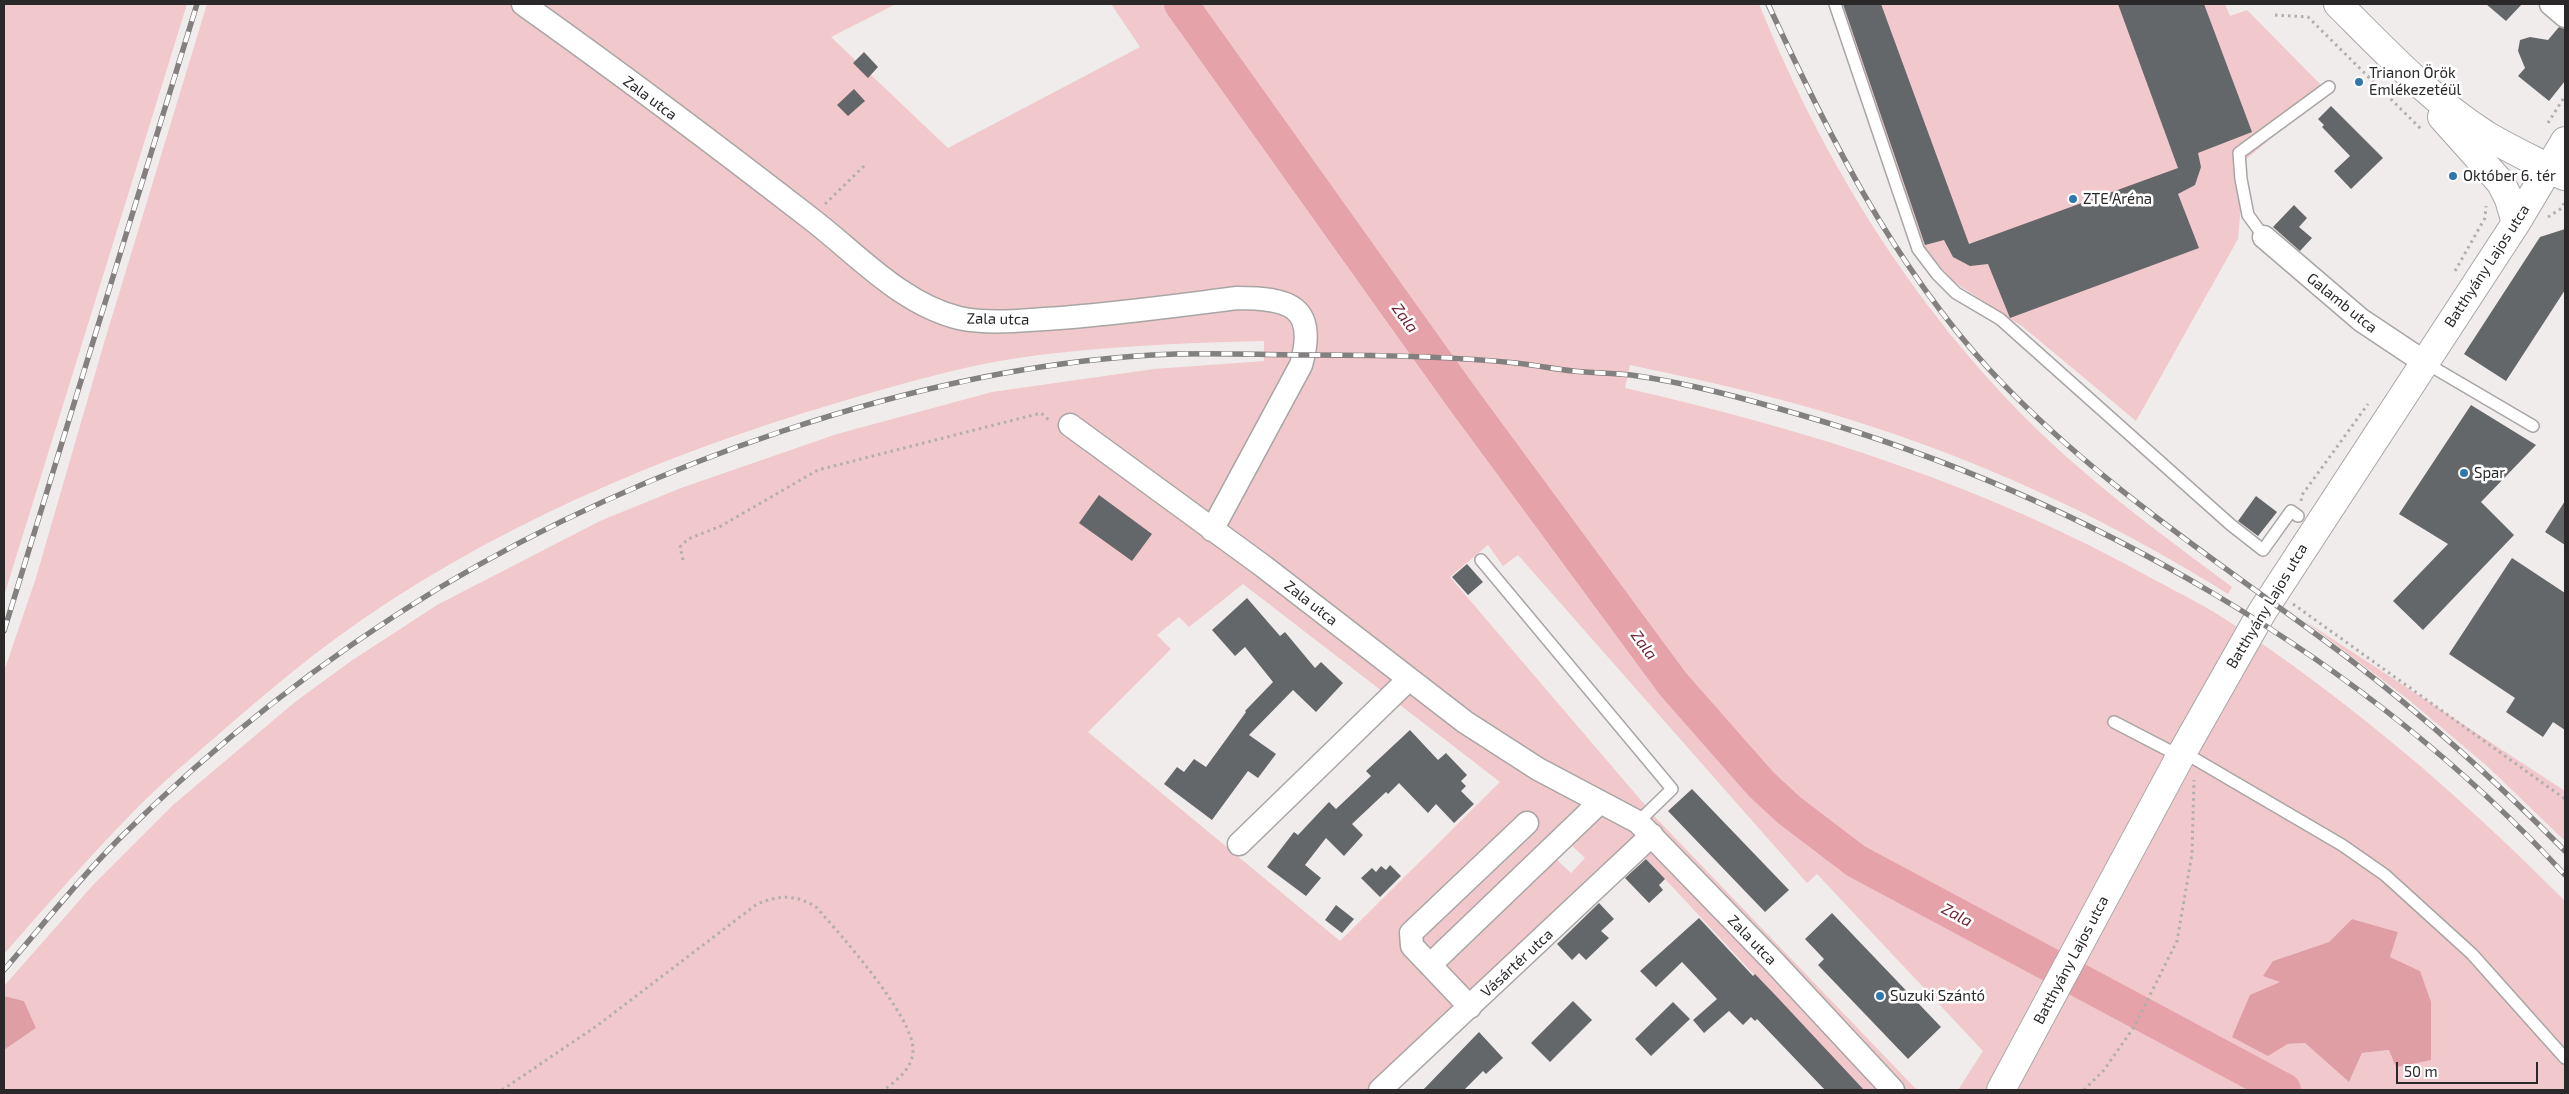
<!DOCTYPE html>
<meta charset="utf-8">
<style>
body{margin:0}
#map{position:relative;width:2569px;height:1094px;overflow:hidden;background:#f1ecec;font-family:"Exo 2",sans-serif}
canvas{display:block}
.frame{position:absolute;inset:0;border:5px solid #2a2828;pointer-events:none}
.scale{position:absolute;left:2396px;top:1062px;width:142px;height:22px;box-sizing:border-box;border:2px solid #2a2828;border-top:0;padding-left:6px;font-size:15px;line-height:18px;white-space:nowrap;color:#2a2828;-webkit-text-stroke:4px #fff;paint-order:stroke}
</style>
<div id="map">
<canvas width="2569" height="1094"></canvas>
<div class="frame"></div>
<div class="scale">50 m</div>
</div>
<script>
const context = document.querySelector('canvas').getContext('2d');
context.lineJoin = 'round';
function paint(path, color) {
  context.fillStyle = color;
  context.fill(path, 'evenodd');
}
function stroke(path, color, width, dash) {
  context.strokeStyle = color;
  context.lineWidth = width;
  context.lineCap = dash ? 'butt' : 'round';
  context.setLineDash(dash || []);
  context.stroke(path);
}
function write(font, color, halo, rows, align = 'center') {
  context.font = font + ' "Exo 2",sans-serif';
  context.lineWidth = 5;
  context.setLineDash([]);
  context.textBaseline = 'middle';
  context.strokeStyle = halo;
  context.fillStyle = color;
  for (const [text, x, y, turn = 0] of rows) {
    context.save();
    context.translate(x, y);
    context.rotate((+turn || 0) * Math.PI / 180);
    context.textAlign = isNaN(turn) ? turn : align;
    if (halo) context.strokeText(text, 0, 0);
    context.fillText(text, 0, 0);
    context.restore();
  }
}
paint(new Path2D(`
 M4,4H187L4,596Z
 M207,4H896L831,37L948,148L1140,47L1111,4H1759C1829,176 1930,335 2069,459C2121,505 2177,546 2232,587L2228,594C2099,513 1957,449 1811,408C1751,391 1691,378 1630,365L1625,388C1810,430 1987,486 2153,579C2177,592 2202,604 2225,619C2349,700 2461,796 2565,901V1090H1958L1983,1051L1817,874L1807,883L1518,555L1503,566L1488,545L1450,577L1657,819L1917,1090H1861L1640,852L1387,1090H4V1050L36,1028L24,1001L4,996V986L93,885L173,805L295,702L351,661L437,605L600,521L681,488L837,434L992,392L1154,369L1264,361V341C1183,343 1104,346 1024,357C962,366 900,384 840,402C663,454 485,529 335,639C298,666 263,696 228,726C197,753 165,780 136,809C90,856 47,905 4,954V671L35,581L104,343ZM1243,584L1500,782L1340,941L1088,732L1171,649L1157,635L1179,617L1189,627ZM1570,844L1585,858L1571,873L1556,859ZM2352,919L2398,932L2390,957L2420,971L2389,1050L2362,1053L2349,1082L2305,1043L2288,1044L2268,1056L2281,982L2273,961L2329,942Z
 M1831,4H2225L2230,16L2247,10L2327,91L2245,160L2238,239L2136,421L2023,327L1954,282L1923,247Z
 M2302,619L2565,791V841L2488,767L2409,700Z`), '#f1c8cb');
paint(new Path2D(`
 M2352,919L2398,932L2390,957L2420,971L2431,1002V1060L2396,1067L2389,1050L2362,1053L2349,1082L2305,1043L2288,1044L2268,1056L2232,1037L2250,995L2280,982L2263,976L2273,961L2329,942Z
 M4,996L24,1001L36,1028L4,1050Z`), '#df9da4');
stroke(new Path2D(`
 M1181,4L1460,395L1673,684L1761,784L1789,810L1856,861L2284,1090`), '#e5a2a9', 34);
paint(new Path2D(`
 M1843,4H1881L1969,244L2178,168L2118,4H2204L2252,132L2198,153L2201,167L2195,185L2178,194L2199,248L2010,318L1988,264L1970,266L1953,257L1944,240L1925,245Z
 M2486,4H2522L2506,21Z
 M2559,27L2565,29V81L2549,101L2518,76L2525,68L2518,51L2520,40L2530,37L2548,40Z
 M864,52L878,67L868,78L853,63Z
 M854,89L865,101L848,116L837,105Z
 M2331,106L2383,158L2351,189L2334,171L2350,156L2322,127L2324,125L2318,119Z
 M2294,205L2307,218L2299,227L2312,238L2300,251L2273,227Z
 M2565,229V290L2506,381L2464,354L2540,237Z
 M2471,405L2536,445L2481,502L2514,535L2423,630L2393,601L2448,544L2399,514Z
 M1099,495L1152,534L1132,561L1079,523Z
 M2256,496L2277,512L2258,536L2238,521Z
 M2565,501V545L2545,532Z
 M2512,558L2565,593V730L2553,722L2543,737L2506,712L2515,698L2449,654Z
 M1467,564L1483,582L1468,595L1452,577Z
 M1247,598L1280,636L1285,632L1315,668L1321,662L1343,683L1316,712L1293,690L1249,735L1276,754L1258,778L1248,771L1212,820L1164,784L1177,767L1184,772L1194,759L1206,767L1246,712L1245,711L1273,682L1245,647L1235,656L1212,630Z
 M1410,730L1438,760L1446,753L1467,775L1461,781L1466,786L1461,791L1474,804L1454,823L1436,804L1428,813L1399,783L1388,794L1386,792L1352,824L1363,835L1344,856L1326,838L1305,865L1321,878L1306,896L1267,867L1294,832L1298,835L1329,802L1336,809L1371,776L1366,771Z
 M1692,789L1789,890L1765,912L1668,811Z
 M1646,859L1665,879L1659,885L1663,890L1649,903L1625,878Z
 M1390,865L1401,876L1380,897L1361,878L1372,868L1376,872L1381,866L1386,870Z
 M1599,903L1614,919L1601,931L1609,938L1586,960L1579,953L1572,960L1557,944Z
 M1336,905L1354,919L1342,933L1325,920Z
 M1832,913L1941,1027L1908,1059L1818,965L1824,959L1805,939Z
 M1699,918L1753,976L1755,974L1778,998L1864,1090H1825L1757,1019L1755,1021L1751,1017L1743,1025L1729,1011L1704,1033L1693,1020L1717,999L1682,962L1656,987L1640,971Z
 M1573,1001L1592,1020L1550,1062L1531,1043Z
 M1673,1002L1690,1019L1651,1056L1635,1039Z
 M1479,1032L1503,1058L1486,1074L1483,1071L1464,1090H1423Z`), '#646769');
const service = new Path2D(`
 M1835,4L1918,249L1937,274L1956,293L2000,319L2231,525L2263,550L2291,511L2298,516
 M2264,237L2248,215L2241,179L2239,153L2329,87
 M2424,362L2533,426
 M1481,560L1672,789L1638,822
 M2114,722L2170,751L2195,759L2342,845L2385,875L2472,954L2565,1058`);
const minor = new Path2D(`
 M523,4C620,73 716,145 810,218C856,253 901,304 959,318C987,324 1016,321 1045,319C1109,315 1173,306 1237,298C1289,298 1318,306 1301,365L1212,530
 M2551,4L2565,16
 M2264,237L2361,320L2424,362
 M1070,425L1263,566L1465,722L1538,769L1638,822L1772,960L1893,1090
 M1239,844L1409,679
 M1430,965L1600,802
 M1470,1007L1412,946L1411,933L1527,823
 M1380,1090L1652,835`);
const tertiary = new Path2D(`
 M2338,4C2384,50 2431,100 2486,135C2511,150 2538,162 2564,176
 M2442,117L2501,183L2509,199L2516,223
 M2001,1090L2181,755L2262,612L2516,223L2565,141`);
stroke(service, '#a9a5a5', 14);
stroke(minor, '#a9a5a5', 25);
stroke(tertiary, '#a9a5a5', 30);
stroke(new Path2D(`
 M2275,15L2308,17L2421,129
 M2548,123L2565,96
 M825,204L864,166
 M2548,217L2562,208L2565,201
 M2455,271L2485,218L2486,206
 M2301,501L2302,495L2368,404
 M683,560L680,547L688,539L721,526L818,470L1041,413L1050,421
 M2293,604L2565,799
 M502,1090L598,1025L757,904C779,895 797,894 817,908C840,934 915,1018 913,1051C912,1069 897,1080 884,1090
 M2084,1090L2104,1070L2134,1027L2177,941L2192,854L2194,780`), '#b2aeae', 3, [2.5, 4]);
stroke(service, '#fff', 11);
stroke(minor, '#fff', 22);
stroke(tertiary, '#fff', 28);
const rail = new Path2D(`
 M1768,4C1828,134 1891,261 1988,368C2093,482 2224,565 2348,658C2425,717 2497,782 2565,851
 M4,631L197,4
 M4,970C42,926 78,880 119,839C214,744 324,658 439,588C642,466 915,369 1152,355C1205,352 1259,355 1312,355C1380,355 1448,356 1516,363C1535,365 1554,369 1573,371C1593,373 1612,373 1631,375C1689,383 1746,399 1801,415C2085,497 2364,657 2565,875`);
stroke(rail, '#838080', 5.5);
stroke(rail, '#fff', 4, [11]);
for (const [x, y, r, color] of [
 [2359,82,5,"#3177ac"],
 [2453,176,5,"#3177ac"],
 [2073,199,5,"#3177ac"],
 [2464,473,5,"#3177ac"],
 [1880,996,5,"#3177ac"]
]) {
  const dot = new Path2D();
  dot.arc(x, y, r, 0, 2 * Math.PI);
  context.fillStyle = color;
  context.fill(dot);
  stroke(dot, '#fff', 2);
}
write('15px', '#2a2828', '#fff', [
 ["Trianon Örök",2369,73],
 ["Emlékezetéül",2369,90],
 ["Október 6. tér",2463,176],
 ["ZTE Aréna",2083,199],
 ["Spar",2474,473],
 ["Suzuki Szántó",1890,996]
], 'left');
write('15px', '#2a2828', '#fff', [
 ["Zala utca",650,98,37],
 ["Batthyány Lajos utca",2487,266,-57],
 ["Galamb utca",2342,303,39],
 ["Zala utca",998,319,1],
 ["Zala utca",1311,603,38],
 ["Batthyány Lajos utca",2267,606,-59],
 ["Zala utca",1752,940,46],
 ["Batthyány Lajos utca",2071,960,-62],
 ["Vásártér utca",1517,963,-43]
]);
write('italic 16px', '#712433', '#fff', [
 ["Zala",1405,318,54],
 ["Zala",1644,645,54],
 ["Zala",1957,915,28]
]);
</script>
